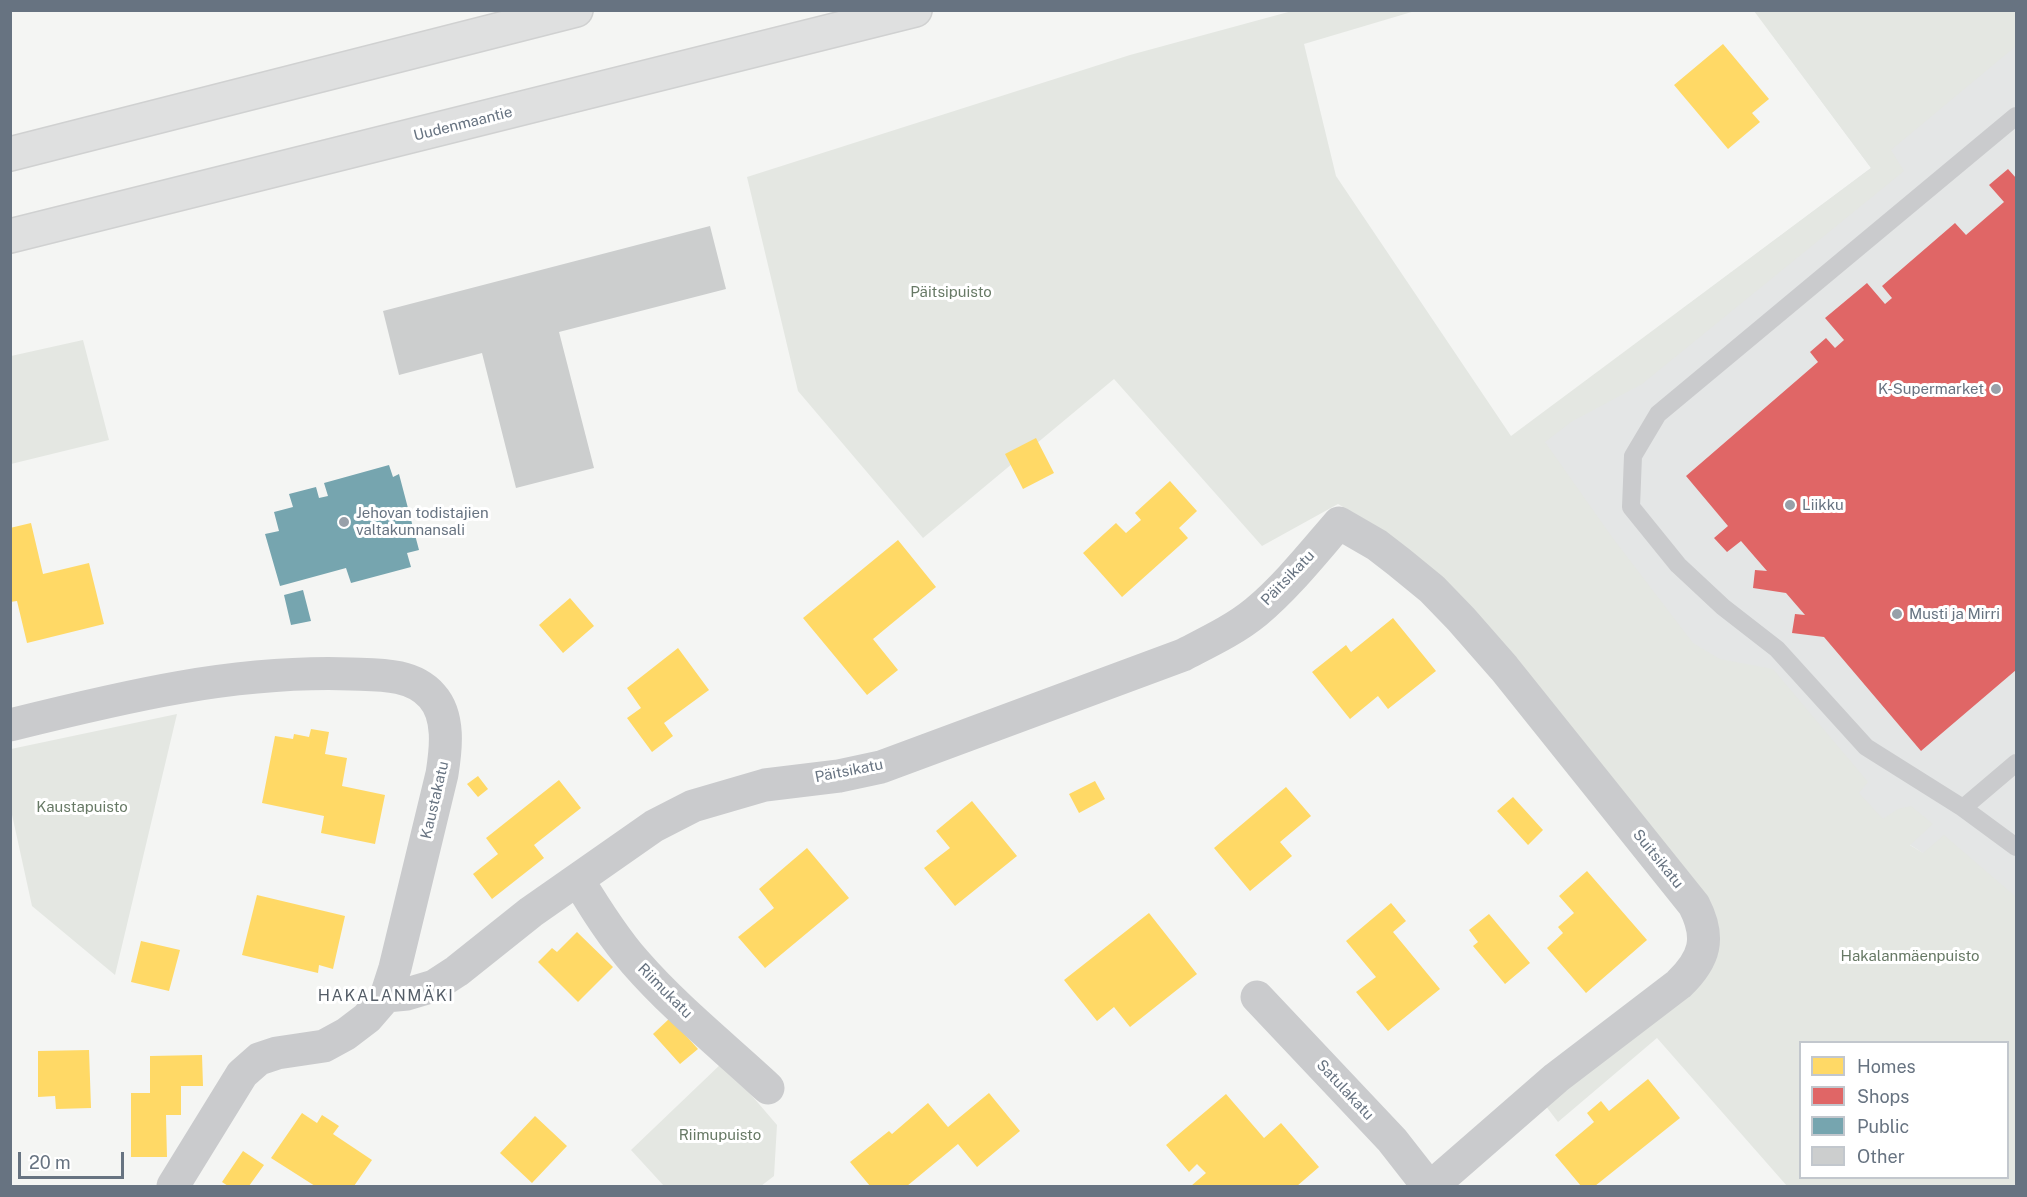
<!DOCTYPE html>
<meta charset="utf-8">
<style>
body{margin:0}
#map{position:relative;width:2027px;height:1197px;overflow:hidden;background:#f4f5f3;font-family:"Public Sans",sans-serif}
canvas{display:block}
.frame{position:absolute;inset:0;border:12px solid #677381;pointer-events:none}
.legend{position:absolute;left:1799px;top:1041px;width:210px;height:138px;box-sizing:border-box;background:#fff;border:2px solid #c2c7cd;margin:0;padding:8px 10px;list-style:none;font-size:18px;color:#677381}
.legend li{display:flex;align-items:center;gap:12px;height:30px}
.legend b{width:30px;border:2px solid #c2c7cd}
.scale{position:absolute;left:18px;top:1152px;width:106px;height:27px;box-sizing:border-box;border:3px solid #677381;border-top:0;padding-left:8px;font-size:18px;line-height:21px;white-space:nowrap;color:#677381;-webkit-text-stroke:4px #fff;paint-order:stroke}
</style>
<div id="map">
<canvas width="2027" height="1197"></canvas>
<div class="frame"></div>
<ul class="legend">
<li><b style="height:16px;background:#ffd966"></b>Homes</li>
<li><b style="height:16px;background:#e06666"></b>Shops</li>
<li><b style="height:16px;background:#76a5af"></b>Public</li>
<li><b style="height:16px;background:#cccece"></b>Other</li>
</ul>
<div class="scale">20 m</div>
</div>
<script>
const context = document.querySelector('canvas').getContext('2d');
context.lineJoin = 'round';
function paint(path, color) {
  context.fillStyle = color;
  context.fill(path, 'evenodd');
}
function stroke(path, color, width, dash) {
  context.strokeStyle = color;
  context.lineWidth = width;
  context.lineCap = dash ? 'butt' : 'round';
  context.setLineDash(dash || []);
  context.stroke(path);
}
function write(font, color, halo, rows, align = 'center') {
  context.font = font + ' "Public Sans",sans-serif';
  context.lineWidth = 6;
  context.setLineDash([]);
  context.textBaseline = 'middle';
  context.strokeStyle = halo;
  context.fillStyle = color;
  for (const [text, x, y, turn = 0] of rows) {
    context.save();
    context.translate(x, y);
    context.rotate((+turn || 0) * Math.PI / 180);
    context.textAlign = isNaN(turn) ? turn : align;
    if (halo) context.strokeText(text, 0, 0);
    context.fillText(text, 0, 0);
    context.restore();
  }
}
paint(new Path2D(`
 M2016,11V935L1932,859L1695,706L1511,437L1871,168L1767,28Z`), '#e4e6e6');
paint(new Path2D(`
 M1292,11H1415L1304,44L1336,176L1511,436L1871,168L1754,11H2016V46L1891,150L1904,171L1642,384L1571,422L1545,442L1612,537L1693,643L1720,659L1773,669L1868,782L1859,793L1883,819L1898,809L1911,806L1933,824L1910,845L1923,853L1944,835L2016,897V1186H1787L1657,1038L1558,1122L1545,1105L1715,955L1376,526L1338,504L1262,546L1114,379L923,538L798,391L747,177L1130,55ZM1800,1042H2008V1178H1800Z
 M83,340L109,440L11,464V356Z
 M177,714L115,975L32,906L11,810V749Z
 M723,1062L777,1125L774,1176L761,1186H664L631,1150Z`), '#e4e7e2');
paint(new Path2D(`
 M1723,44L1769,99L1752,113L1760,122L1728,149L1674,85Z
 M1036,438L1054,473L1023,489L1005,454Z
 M1170,481L1197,511L1179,528L1188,538L1122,597L1083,553L1116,523L1126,533L1141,520L1135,513Z
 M31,523L43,574L89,563L104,624L27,643L17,601L10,602V528Z
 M898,540L936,587L873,639L898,670L867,695L803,618Z
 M570,598L594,626L563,653L539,625Z
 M1393,618L1436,671L1388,709L1378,696L1350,719L1312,672L1346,645L1351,652Z
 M678,648L709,690L664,723L673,736L652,752L627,718L641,708L627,688Z
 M311,729L329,732L325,754L347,758L342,786L385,795L375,844L321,833L324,816L262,803L275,736L293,739L294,734L309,737Z
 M478,776L488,789L478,797L467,784Z
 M559,780L581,808L534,845L544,858L492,899L473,874L498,854L486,838Z
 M1095,781L1105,799L1079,813L1069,794Z
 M1286,787L1311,816L1280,842L1292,856L1250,891L1214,848Z
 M1513,797L1543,830L1528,845L1497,811Z
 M972,801L1017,856L955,906L924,868L950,848L936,831Z
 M807,848L849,898L765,968L738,937L774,908L759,889Z
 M1587,871L1647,940L1586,993L1547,948L1563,933L1558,927L1574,913L1559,896Z
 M257,895L345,916L333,969L319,965L318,973L242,955Z
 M1391,903L1406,921L1393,932L1440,989L1388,1031L1356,992L1376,977L1346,941Z
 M1149,913L1197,974L1130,1027L1114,1007L1097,1021L1064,980Z
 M1489,914L1530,963L1505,984L1473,946L1478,942L1469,930Z
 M577,932L613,967L578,1002L538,962L552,948L557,952Z
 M141,941L180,950L169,991L131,982Z
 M670,1018L698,1049L680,1064L653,1034Z
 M89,1050L91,1108L56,1109L55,1096L38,1097V1051Z
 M202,1055L203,1086H181V1115H166L167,1157H131V1093H150V1056Z
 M1648,1079L1680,1118L1595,1186H1581L1555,1155L1594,1122L1587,1113L1601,1101L1609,1111Z
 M989,1093L1020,1131L977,1167L958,1144L907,1186H870L850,1162L889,1131L892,1134L928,1103L948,1127Z
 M1226,1094L1264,1138L1281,1123L1319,1167L1297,1186H1191L1206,1173L1197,1164L1189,1172L1166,1145Z
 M302,1113L317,1123L322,1115L339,1126L333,1134L372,1160L354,1186H315L271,1158Z
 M535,1116L567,1146L532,1183L500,1153Z
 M243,1151L264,1165L249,1186H228L222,1182Z`), '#ffd966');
paint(new Path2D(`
 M2008,169L2016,178V670L1921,751L1824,637L1792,633L1795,614L1805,615L1786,593L1753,588L1755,570L1767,571L1741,541L1727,552L1714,538L1728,526L1686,476L1818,362L1810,352L1826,338L1835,348L1844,340L1825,318L1867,283L1885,304L1892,298L1882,286L1955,223L1966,235L2004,202L1989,185Z`), '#e06666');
paint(new Path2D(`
 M389,465L393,477L399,474L419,550L407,553L411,567L351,583L346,568L280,586L265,534L279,531L274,512L293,507L289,494L316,487L319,498L328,496L324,483Z
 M303,590L311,621L291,625L284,595Z`), '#76a5af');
paint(new Path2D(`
 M710,226L726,289L559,332L594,468L516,488L482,353L399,375L383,311Z`), '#cccece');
const secondary = new Path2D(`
 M10,154L576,10
 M10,236L915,10`);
stroke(secondary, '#d0d1d1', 36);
stroke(new Path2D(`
 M2016,763L1963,808L2016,847
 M1963,808L1866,747L1777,649L1723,607L1678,565L1631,507L1633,456L1658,414L2016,116`), '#cacbcd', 18);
stroke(new Path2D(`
 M10,725C123,697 234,670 351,674C378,675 412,673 432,696C450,716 446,749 442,774L395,968L386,996L367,1018L346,1034L324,1046L277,1053L259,1059L242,1074L173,1186
 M578,880C595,908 613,937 635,962C675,1008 724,1047 768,1088
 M386,996L407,994L434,986L457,971L531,912L654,826L693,806L765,785L839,776L881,767L1183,655C1208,642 1234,630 1256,612C1287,586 1313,553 1339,523L1377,545L1399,562L1432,589L1461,619L1504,668L1694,905C1711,938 1705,959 1679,984L1556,1078L1432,1186
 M1257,997L1392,1140L1428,1186`), '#cacbcd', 33);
stroke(secondary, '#dfe0e0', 33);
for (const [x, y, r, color] of [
 [1996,389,6,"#98a0a9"],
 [1790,505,6,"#98a0a9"],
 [344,522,6,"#98a0a9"],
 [1897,614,6,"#98a0a9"]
]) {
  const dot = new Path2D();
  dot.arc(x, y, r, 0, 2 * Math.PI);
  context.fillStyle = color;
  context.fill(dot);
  stroke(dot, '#fff', 2);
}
write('15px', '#677381', '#fff', [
 ["Uudenmaantie",463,124,-14],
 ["Päitsikatu",1288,578,-46],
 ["Päitsikatu",849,771,-11],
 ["Kaustakatu",435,800,-77],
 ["Suitsikatu",1658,859,51],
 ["Riimukatu",665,991,45],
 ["Satulakatu",1345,1090,47]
]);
write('15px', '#677965', '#fff', [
 ["Päitsipuisto",951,292],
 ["Kaustapuisto",82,807],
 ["Hakalanmäenpuisto",1910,956],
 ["Riimupuisto",720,1135]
]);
write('15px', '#677381', '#fff', [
 ["K-Supermarket",1984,389,"right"],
 ["Liikku",1802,505],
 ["Jehovan todistajien",356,513],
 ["valtakunnansali",356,530],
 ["Musti ja Mirri",1909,614]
], 'left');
context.letterSpacing = '1.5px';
write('16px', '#545d67', '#fff', [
 ["HAKALANMÄKI",386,996]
]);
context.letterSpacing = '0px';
</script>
